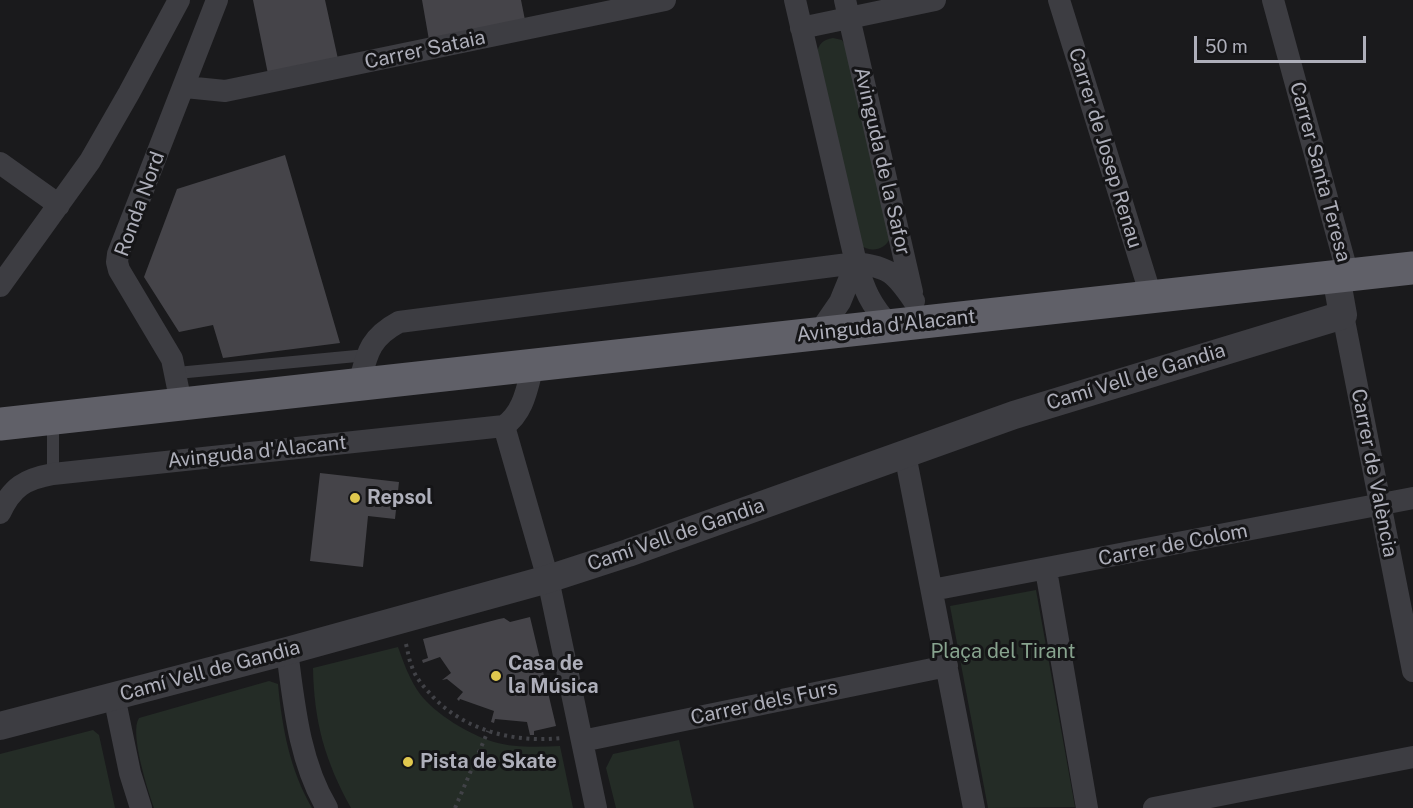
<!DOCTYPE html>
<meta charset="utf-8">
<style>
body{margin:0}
#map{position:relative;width:1413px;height:808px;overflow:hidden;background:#1a1a1c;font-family:"Public Sans",sans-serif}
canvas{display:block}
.scale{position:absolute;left:1194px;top:36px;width:172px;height:27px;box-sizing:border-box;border:3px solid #aeafba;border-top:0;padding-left:8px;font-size:18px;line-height:21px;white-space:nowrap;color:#aeafba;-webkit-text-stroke:4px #151517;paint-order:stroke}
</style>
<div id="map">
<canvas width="1413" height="808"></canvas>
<div class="scale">50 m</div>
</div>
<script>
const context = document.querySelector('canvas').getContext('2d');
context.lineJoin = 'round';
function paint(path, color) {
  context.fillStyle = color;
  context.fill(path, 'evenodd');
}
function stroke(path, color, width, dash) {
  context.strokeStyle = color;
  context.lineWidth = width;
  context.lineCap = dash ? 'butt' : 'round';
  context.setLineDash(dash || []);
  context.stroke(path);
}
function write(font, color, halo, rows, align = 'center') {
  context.font = font + ' "Public Sans",sans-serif';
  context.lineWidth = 6;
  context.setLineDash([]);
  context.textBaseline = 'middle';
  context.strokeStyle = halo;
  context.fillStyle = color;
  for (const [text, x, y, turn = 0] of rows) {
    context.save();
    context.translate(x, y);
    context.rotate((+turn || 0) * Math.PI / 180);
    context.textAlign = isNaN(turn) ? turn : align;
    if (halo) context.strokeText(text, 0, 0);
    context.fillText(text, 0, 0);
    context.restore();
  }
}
paint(new Path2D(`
 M833,38L842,40L847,48L890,238C885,250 871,253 860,245L817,53C819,43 823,40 833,38Z
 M1036,590L1075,807L988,808L950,606Z
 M398,647C404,664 410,680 420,694C435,714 470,735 494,742C515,748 538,747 560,746L573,808H351C325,761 314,722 313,668Z
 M269,681L278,684C282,728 290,770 312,808H154C148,791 129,732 139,718Z
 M93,730L99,735L115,808H0V754Z
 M679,740L694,808H616L606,768L613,754Z`), '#242c26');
paint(new Path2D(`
 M253,0H325L338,59L268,74Z
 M422,0H521L525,20L429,40Z
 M285,155L340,343L223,358L213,325L179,332L144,277L177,189Z
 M320,473L399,482L395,519L368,516L363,567L310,561Z
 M530,617L556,726L534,731V735H530L527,722L495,719L494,723L491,722L494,711L460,699L459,701L457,699L463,692L447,679L442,680L451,673L440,657L423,663L422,660L428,658L423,639L499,619L504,618L510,622Z`), '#454449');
stroke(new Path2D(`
 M406,644C408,652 409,660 412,667C416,679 425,688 433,697C466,731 515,743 561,738
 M455,808L488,731`), '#414247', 4, [3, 4.5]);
stroke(new Path2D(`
 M177,373L367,355
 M53,420V474`), '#3d3d42', 12);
stroke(new Path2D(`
 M795,0L856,263C865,291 870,304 890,326
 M845,0L912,292
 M1059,0L1151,296
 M1273,0L1348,275
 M801,28L935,0
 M185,87L225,91L665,0
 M0,163L59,205
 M0,286L90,161L129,93L179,0
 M1343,315L1413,671
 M818,334L840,302L856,263
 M359,384C367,354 369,338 399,322L856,263C889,267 895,273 914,301
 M181,403L172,359L119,270L117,262L118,254L217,0
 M504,426L548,579L596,808
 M905,454L974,808
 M0,513C12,487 25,479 53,474L504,426C524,412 527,388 533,366
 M1046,570L1087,808
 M932,590L1413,498
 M287,651C294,704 299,761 327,808
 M114,696L130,773L141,808
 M582,741L947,666
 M1154,808L1413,757`), '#3d3d42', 22);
stroke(new Path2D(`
 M0,726L287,651L548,579L628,553L1014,415L1343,315L1336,276`), '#3d3d42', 28);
stroke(new Path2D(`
 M0,424L1413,268`), '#606068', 33);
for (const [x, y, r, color] of [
 [355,498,6,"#e0c84e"],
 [496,676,6,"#e0c84e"],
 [408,762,6,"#e0c84e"]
]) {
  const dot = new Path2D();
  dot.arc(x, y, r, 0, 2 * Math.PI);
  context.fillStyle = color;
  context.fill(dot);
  stroke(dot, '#151517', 2);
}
write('20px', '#aeafba', '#151517', [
 ["Carrer Sataia",425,50,-12],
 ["Carrer de Josep Renau",1105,148,73],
 ["Avinguda de la Safor",882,161,77],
 ["Carrer Santa Teresa",1320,172,75],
 ["Ronda Nord",140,204,-70],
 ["Avinguda d'Alacant",886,326,-6],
 ["Camí Vell de Gandia",1136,377,-17],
 ["Avinguda d'Alacant",257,452,-6],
 ["Carrer de València",1374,473,79],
 ["Camí Vell de Gandia",676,535,-19],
 ["Carrer de Colom",1173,545,-11],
 ["Camí Vell de Gandia",210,671,-15],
 ["Carrer dels Furs",764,703,-12]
]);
write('bold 20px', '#aeafba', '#151517', [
 ["Repsol",367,498],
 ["Casa de",508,664],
 ["la Música",508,687],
 ["Pista de Skate",420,762]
], 'left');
write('20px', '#87a38e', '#151517', [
 ["Plaça del Tirant",1003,652]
]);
</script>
